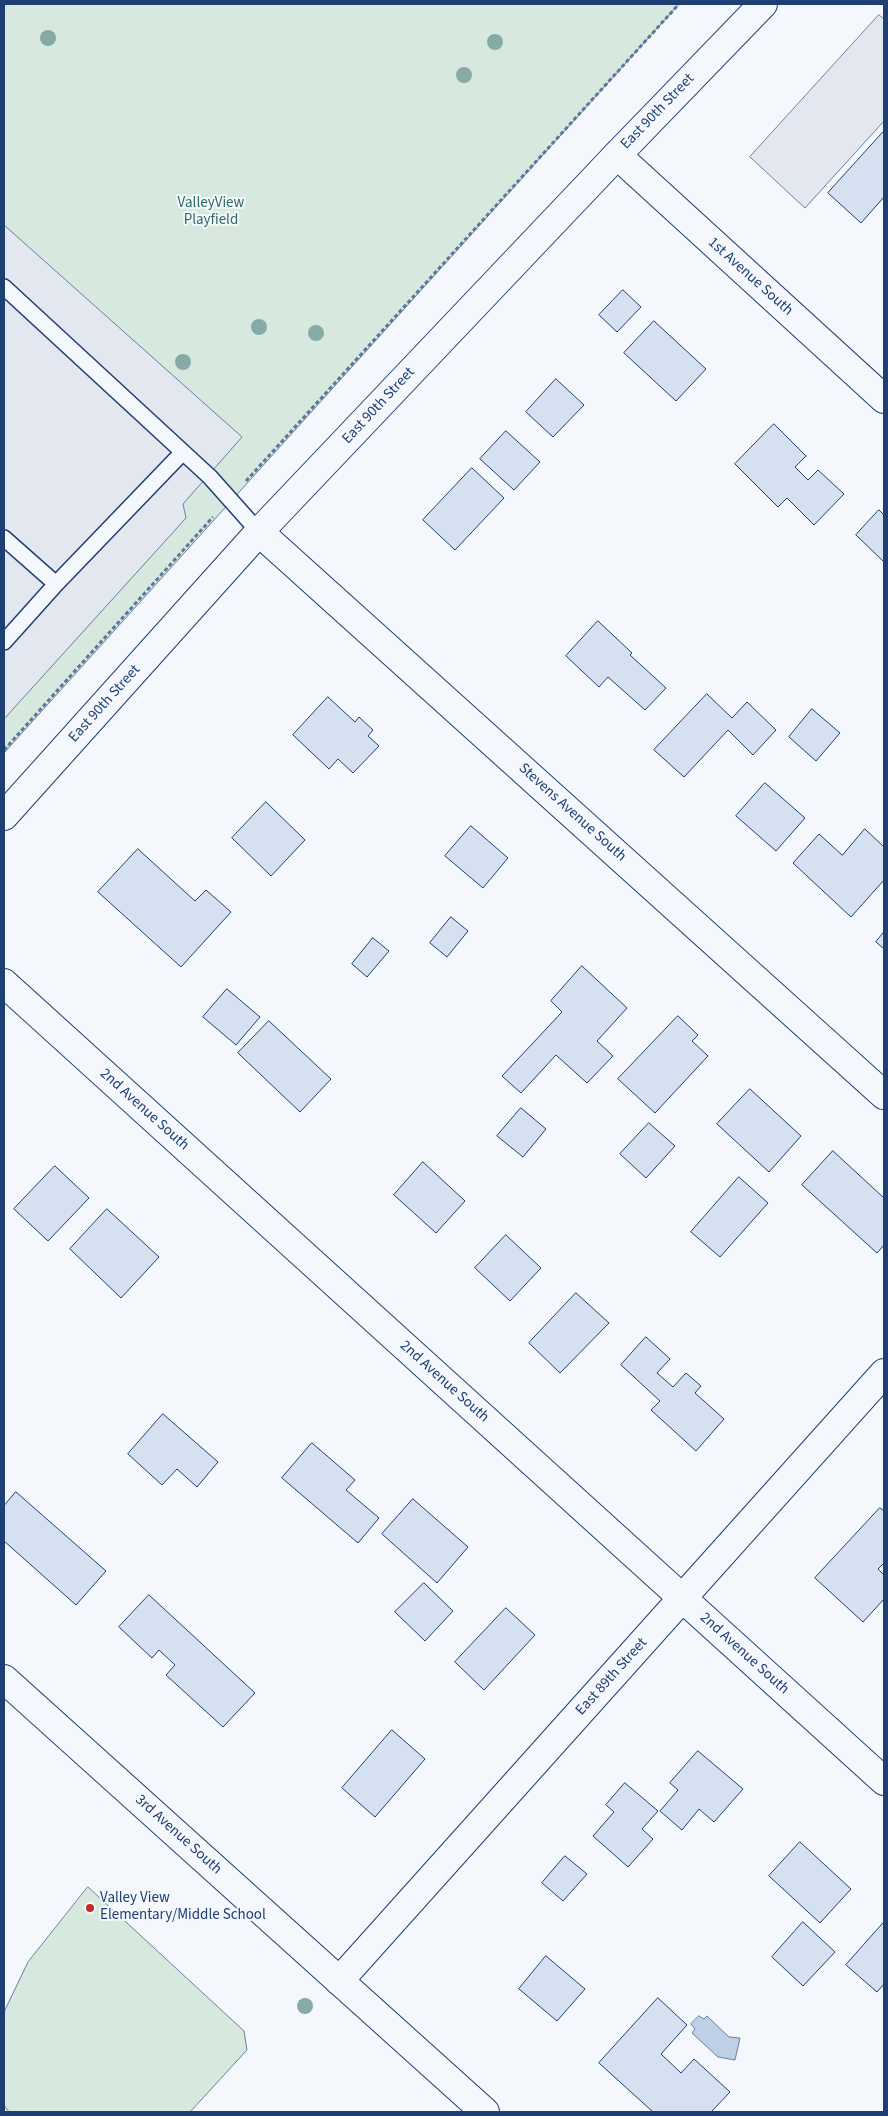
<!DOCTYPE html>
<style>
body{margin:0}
#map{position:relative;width:888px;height:2116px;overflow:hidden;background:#f4f7fb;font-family:"Source Sans 3",sans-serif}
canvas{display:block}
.frame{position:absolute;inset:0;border:5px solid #1d3f73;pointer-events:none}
</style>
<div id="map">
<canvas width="888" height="2116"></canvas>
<div class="frame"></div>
</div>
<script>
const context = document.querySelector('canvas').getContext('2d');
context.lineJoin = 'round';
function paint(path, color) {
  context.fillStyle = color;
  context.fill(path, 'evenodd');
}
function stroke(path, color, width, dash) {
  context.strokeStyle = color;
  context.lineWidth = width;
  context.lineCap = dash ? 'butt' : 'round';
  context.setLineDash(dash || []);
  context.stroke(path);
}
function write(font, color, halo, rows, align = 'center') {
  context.font = font + ' "Source Sans 3",sans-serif';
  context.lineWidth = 4;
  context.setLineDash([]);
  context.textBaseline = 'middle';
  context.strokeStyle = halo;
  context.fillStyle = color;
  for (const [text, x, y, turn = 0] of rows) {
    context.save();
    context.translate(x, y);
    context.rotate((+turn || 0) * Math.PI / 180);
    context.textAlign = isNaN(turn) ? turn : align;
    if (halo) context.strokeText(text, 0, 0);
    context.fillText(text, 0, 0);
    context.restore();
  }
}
const green = new Path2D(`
 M4,4H679L4,753Z
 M88,1887L244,2031L247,2050L190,2112H9L4,2105V2012L28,1962Z`);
paint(green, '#d7e8df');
stroke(green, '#687fa3', 1);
const parking = new Path2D(`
 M879,15L884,19V121L805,208L750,157Z
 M4,225L242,437L183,504L186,518L4,719Z`);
paint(parking, '#e3e8f0');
stroke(parking, '#687fa3', 1);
const water = new Path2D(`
 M699,2016L704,2019L707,2016L729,2037L740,2038L735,2060L718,2057L692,2033L695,2029L691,2024Z`);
paint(water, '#bed0e5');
stroke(water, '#687fa3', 1);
const building = new Path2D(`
 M884,131V197L861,223L828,193Z
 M623,290L641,307L617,332L599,315Z
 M654,321L706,369L676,401L624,353Z
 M556,379L584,405L553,437L526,412Z
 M774,424L806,456L795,467L808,480L818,470L844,494L814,525L787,498L778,507L735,464Z
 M506,431L540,462L514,490L480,459Z
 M472,468L504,498L455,550L423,520Z
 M879,510L884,515V562L856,535Z
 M598,621L632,653L630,655L666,688L645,710L608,677L599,687L566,656Z
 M707,694L732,718L747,702L776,730L753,755L728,730L684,777L654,750Z
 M328,697L355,722L359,717L373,730L368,736L379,746L353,773L338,759L329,769L293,735Z
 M812,709L840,733L816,761L789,737Z
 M765,783L805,818L776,851L736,816Z
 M266,802L305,840L271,876L232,838Z
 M471,826L508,858L483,888L445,856Z
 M865,829L884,847V880L851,917L793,863L819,834L842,855Z
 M138,849L195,901L206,890L231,912L181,967L98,892Z
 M451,917L468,931L447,957L430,943Z
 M884,932V949L876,942Z
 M373,938L389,951L367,977L352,964Z
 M582,966L627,1008L597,1041L613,1056L587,1083L556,1055L521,1093L502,1076L562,1012L551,1001Z
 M227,989L260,1017L236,1045L203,1017Z
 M678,1016L698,1035L692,1041L708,1056L655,1113L618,1079Z
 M269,1021L331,1079L300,1112L238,1053Z
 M750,1089L801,1136L769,1172L717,1124Z
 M521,1108L546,1129L523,1157L497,1136Z
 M649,1123L675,1146L646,1178L620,1154Z
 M833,1151L884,1198V1245L877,1253L802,1185Z
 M423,1162L465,1201L436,1233L394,1195Z
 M55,1166L89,1198L48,1241L14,1209Z
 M739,1177L768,1203L720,1257L691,1232Z
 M107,1209L159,1257L121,1298L70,1249Z
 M506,1235L541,1268L510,1301L475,1268Z
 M576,1293L609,1323L560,1373L529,1343Z
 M646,1337L670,1359L657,1373L673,1387L686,1373L701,1386L695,1393L724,1419L696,1451L651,1410L660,1401L621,1365Z
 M163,1414L218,1462L197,1487L177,1469L162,1485L128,1454Z
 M312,1443L355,1480L346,1490L379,1518L358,1543L282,1478Z
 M16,1492L106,1571L76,1605L4,1541V1506Z
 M413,1499L468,1547L437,1583L382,1534Z
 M880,1508L884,1511V1563L878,1569L884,1575V1599L863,1622L815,1578Z
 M424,1583L453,1611L425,1641L395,1612Z
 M149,1595L255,1693L223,1727L166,1675L175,1665L159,1650L152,1658L119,1627Z
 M506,1608L535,1635L484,1690L455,1662Z
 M392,1730L425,1759L375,1817L342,1788Z
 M698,1751L743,1789L714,1822L699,1809L682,1830L660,1811L678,1790L670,1783Z
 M625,1783L658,1811L642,1829L653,1839L628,1867L593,1836L614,1812L606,1805Z
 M800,1842L851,1889L820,1923L769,1876Z
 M565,1856L587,1874L563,1901L542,1883Z
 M803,1922L835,1952L803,1986L772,1957Z
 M884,1922V1984L877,1992L846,1965Z
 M546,1956L585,1989L557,2021L519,1989Z
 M658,1998L687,2025L661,2054L681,2073L694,2059L730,2092L711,2112H653L599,2063Z`);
paint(building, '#d5e0f0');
stroke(building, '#1d3f73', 1);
const lane = new Path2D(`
 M4,287L210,477L259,532
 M4,538L56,584
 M4,642L56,584L183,452`);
const street = new Path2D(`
 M617,155L884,399
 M259,532L884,1095
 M4,983L884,1781
 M4,1679L485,2112
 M339,1981L884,1373`);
const secondary = new Path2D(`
 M4,816L259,532L617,155L763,4`);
stroke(lane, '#1d3f73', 18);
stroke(street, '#1d3f73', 30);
stroke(secondary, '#1d3f73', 30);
stroke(new Path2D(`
 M246,481L679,4
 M4,750L213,517`), '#5e769c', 3, [4, 2.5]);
stroke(lane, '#f4f7fb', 15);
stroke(street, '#f4f7fb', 28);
stroke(secondary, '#f4f7fb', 28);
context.fillStyle = '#86aba6';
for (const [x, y] of [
 [48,38],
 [495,42],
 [464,75],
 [259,327],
 [316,333],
 [183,362],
 [305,2006]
]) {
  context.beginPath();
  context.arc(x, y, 8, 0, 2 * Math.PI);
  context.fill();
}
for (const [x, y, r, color] of [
 [90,1908,5,"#c62828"]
]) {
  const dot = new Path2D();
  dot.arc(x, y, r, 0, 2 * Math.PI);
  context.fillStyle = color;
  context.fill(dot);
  stroke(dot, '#f4f7fb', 2);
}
write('15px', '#1d3f73', '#f4f7fb', [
 ["East 90th Street",658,112,-46],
 ["1st Avenue South",750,277,42],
 ["East 90th Street",379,406,-47],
 ["East 90th Street",105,704,-48],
 ["Stevens Avenue South",572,813,42],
 ["2nd Avenue South",144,1110,42],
 ["2nd Avenue South",444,1382,42],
 ["2nd Avenue South",744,1654,42],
 ["East 89th Street",612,1677,-48],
 ["3rd Avenue South",178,1835,42]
]);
write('15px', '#2c6c60', '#f4f7fb', [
 ["ValleyView",211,204],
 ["Playfield",211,221]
]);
write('15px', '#1d3f73', '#f4f7fb', [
 ["Valley View",100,1899],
 ["Elementary/Middle School",100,1916]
], 'left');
</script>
